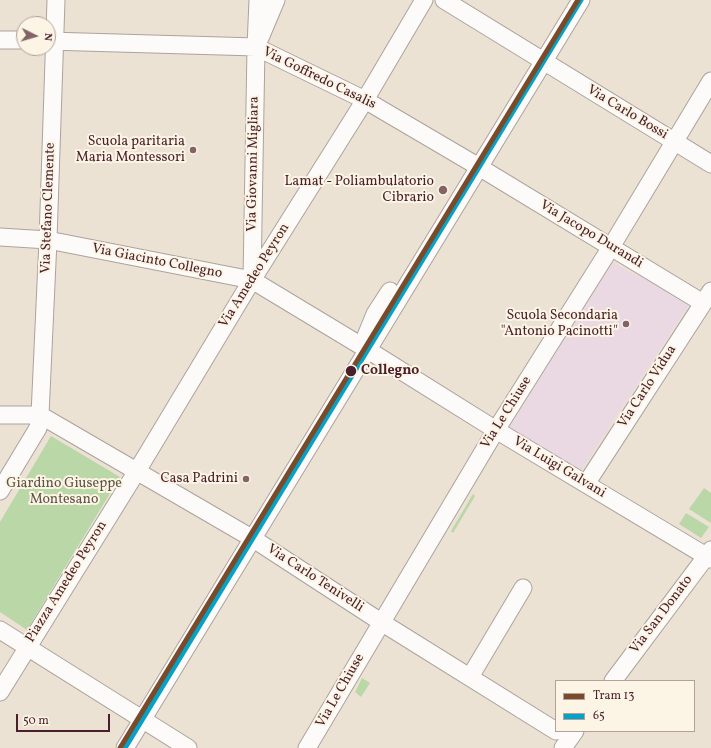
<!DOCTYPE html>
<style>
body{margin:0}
#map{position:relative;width:711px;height:748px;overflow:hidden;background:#ece2d4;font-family:Vollkorn,serif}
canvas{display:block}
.legend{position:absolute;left:555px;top:680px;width:140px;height:52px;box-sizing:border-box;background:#fcf5e5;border:1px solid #b59f9b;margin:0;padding:5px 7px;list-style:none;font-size:12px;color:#4a1f2b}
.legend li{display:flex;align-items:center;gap:8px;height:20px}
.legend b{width:20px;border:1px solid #b59f9b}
.north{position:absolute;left:16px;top:16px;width:40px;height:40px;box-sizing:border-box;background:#fcf5e5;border:1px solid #b59f9b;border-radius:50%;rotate:95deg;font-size:11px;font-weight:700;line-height:16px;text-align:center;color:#4a1f2b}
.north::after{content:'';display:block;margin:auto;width:14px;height:18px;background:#836366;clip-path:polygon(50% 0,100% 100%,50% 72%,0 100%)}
.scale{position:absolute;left:16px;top:714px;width:94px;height:18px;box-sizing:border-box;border:2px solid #4a1f2b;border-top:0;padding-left:5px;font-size:12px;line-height:14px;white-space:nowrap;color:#4a1f2b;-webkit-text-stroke:3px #fcf5e5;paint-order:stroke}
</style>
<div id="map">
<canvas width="711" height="748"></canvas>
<ul class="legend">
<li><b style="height:5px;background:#7a4b2a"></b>Tram 13</li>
<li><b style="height:5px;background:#04a2c6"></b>65</li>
</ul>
<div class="north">N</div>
<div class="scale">50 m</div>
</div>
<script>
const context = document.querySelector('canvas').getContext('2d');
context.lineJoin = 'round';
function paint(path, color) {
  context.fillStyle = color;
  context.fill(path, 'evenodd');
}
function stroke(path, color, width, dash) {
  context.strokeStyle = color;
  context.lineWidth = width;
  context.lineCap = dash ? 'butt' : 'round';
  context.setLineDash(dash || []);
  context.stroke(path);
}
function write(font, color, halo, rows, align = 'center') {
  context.font = font + ' Vollkorn,serif';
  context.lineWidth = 4;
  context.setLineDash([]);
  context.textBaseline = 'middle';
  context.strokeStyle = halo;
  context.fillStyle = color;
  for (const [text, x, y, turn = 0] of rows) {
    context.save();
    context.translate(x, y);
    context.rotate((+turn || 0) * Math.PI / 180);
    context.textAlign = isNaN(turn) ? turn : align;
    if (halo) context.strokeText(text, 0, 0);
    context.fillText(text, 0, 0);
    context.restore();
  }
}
paint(new Path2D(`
 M613,262L637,276L638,274L689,305L580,472L509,428Z`), '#ead9e2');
paint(new Path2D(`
 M51,436L120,477L27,630L0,612V522Z
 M704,488L711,493V523L689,509Z
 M473,494L475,496L453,533L451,531Z
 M686,513L709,527L701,538L679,524Z
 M362,678L370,683L361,697L355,692Z`), '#bad7a8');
const minor = new Path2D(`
 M444,0L711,164
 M260,38L276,0
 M0,40H24
 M48,41L256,47L365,100L479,167L703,303
 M0,237L48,240L252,280L368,350L496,430L711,559
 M252,280L256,47L258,0
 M366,336L375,314L390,291
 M0,415H40L255,540L381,622L556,731
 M586,484L711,291
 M0,491L38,428L40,415L48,240L56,0
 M0,630L188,748
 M470,677L523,588
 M613,681L711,550
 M0,692L137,471L252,280L365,100L424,0
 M125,748L581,0
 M307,748L496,430L611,247L711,81
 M563,748L575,731`);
stroke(minor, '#ada29c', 19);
stroke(minor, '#fcfbf9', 17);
stroke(new Path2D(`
 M125,748L581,0`), '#04a2c6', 5);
stroke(new Path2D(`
 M120,748L578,0`), '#7a4b2a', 5);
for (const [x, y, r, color] of [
 [193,150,4,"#836366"],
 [443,190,5,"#836366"],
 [626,324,4,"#836366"],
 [351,371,6,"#4a1f2b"],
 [246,479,4,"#836366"]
]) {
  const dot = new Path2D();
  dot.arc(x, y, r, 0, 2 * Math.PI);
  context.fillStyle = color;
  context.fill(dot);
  stroke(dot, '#fcf5e5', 1.5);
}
write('14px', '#4a1f2b', '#fcf5e5', [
 ["Via Goffredo Casalis",319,79,26],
 ["Via Carlo Bossi",627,113,31],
 ["Via Giovanni Migliara",254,164,-89],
 ["Via Stefano Clemente",49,208,-88],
 ["Via Jacopo Durandi",591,235,31],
 ["Via Giacinto Collegno",157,262,11],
 ["Via Amedeo Peyron",255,276,-58],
 ["Via Carlo Vidua",648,387,-57],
 ["Via Le Chiuse",507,413,-58],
 ["Via Luigi Galvani",559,468,31],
 ["Via Carlo Tenivelli",315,579,33],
 ["Piazza Amedeo Peyron",67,582,-58],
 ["Via San Donato",662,615,-53],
 ["Via Le Chiuse",341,691,-60]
]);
write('14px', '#4a1f2b', '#fcf5e5', [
 ["Scuola paritaria",185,142],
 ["Maria Montessori",185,158],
 ["Lamat - Poliambulatorio",434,182],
 ["Cibrario",434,198],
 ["Scuola Secondaria",618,316],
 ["\"Antonio Pacinotti\"",618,332],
 ["Casa Padrini",238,479]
], 'right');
write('bold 14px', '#4a1f2b', '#fcf5e5', [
 ["Collegno",361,371]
], 'left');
write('14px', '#605446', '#fcf5e5', [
 ["Giardino Giuseppe",64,484],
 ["Montesano",64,500]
]);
</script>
